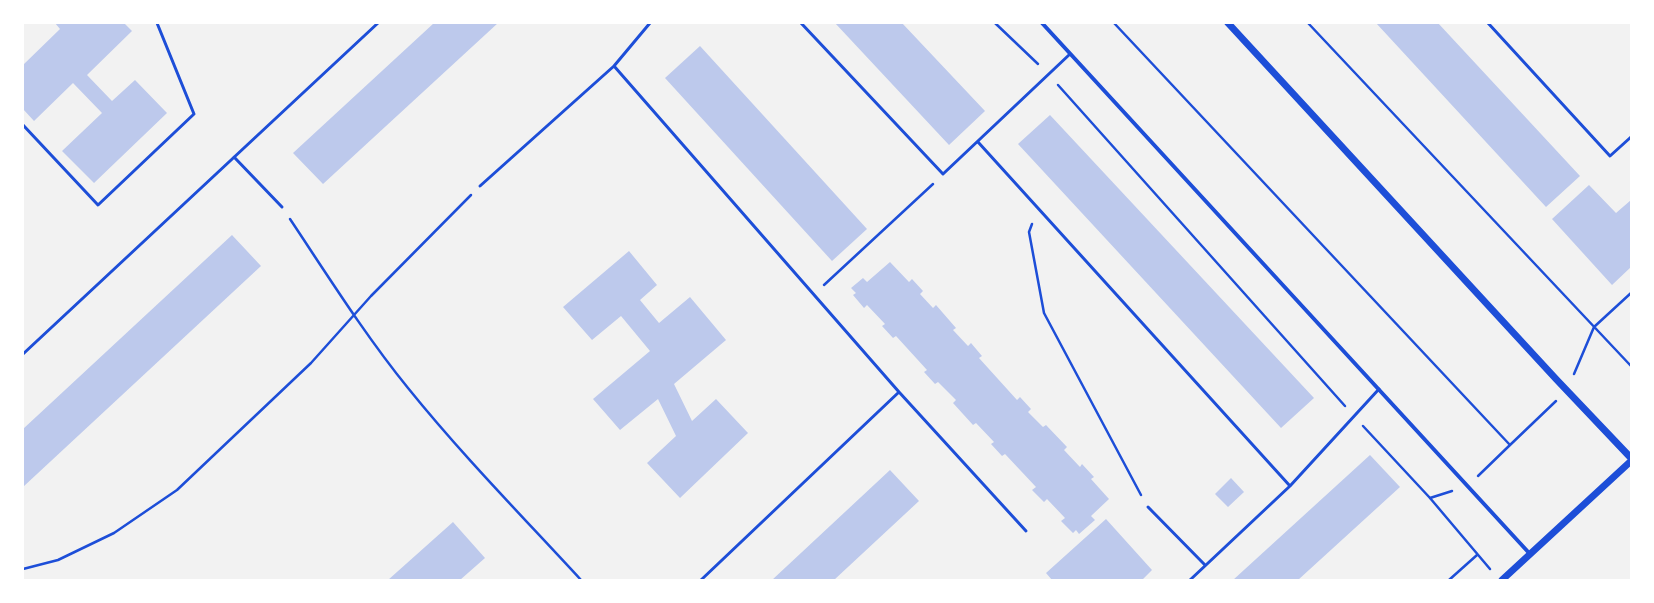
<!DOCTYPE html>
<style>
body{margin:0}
#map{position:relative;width:1654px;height:603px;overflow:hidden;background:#f2f2f2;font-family:"Exo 2",sans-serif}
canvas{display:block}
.frame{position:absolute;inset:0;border:24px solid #fff;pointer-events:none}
</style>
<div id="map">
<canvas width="1654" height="603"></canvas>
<div class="frame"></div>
</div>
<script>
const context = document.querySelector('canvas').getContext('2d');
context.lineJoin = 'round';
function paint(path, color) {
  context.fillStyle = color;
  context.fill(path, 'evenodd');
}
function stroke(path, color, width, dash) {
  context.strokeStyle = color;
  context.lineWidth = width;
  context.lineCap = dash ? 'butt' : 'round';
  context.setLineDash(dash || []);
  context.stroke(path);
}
paint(new Path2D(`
 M55,23H124L132,31L87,75L112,101L135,80L167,113L94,183L62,151L102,113L73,83L34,121L23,109V65L60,29Z
 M434,23H498L323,184L293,153Z
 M835,23H902L985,111L949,145Z
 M1376,23H1438L1580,176L1546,207Z
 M700,46L867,229L832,261L665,78Z
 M1050,115L1314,398L1281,428L1018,144Z
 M1589,185L1616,213L1631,200V267L1612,285L1552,219Z
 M232,235L261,266L23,487V429Z
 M629,251L657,285L640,300L659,323L690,297L726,340L674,384L692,421L716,399L748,433L680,498L647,463L676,436L658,399L620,430L593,399L650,351L621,316L592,340L563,307Z
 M890,262L909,282L912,279L923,291L920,294L933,308L936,305L956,328L953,330L968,346L971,343L982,356L979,358L1017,400L1020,397L1031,409L1028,412L1043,427L1046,425L1067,447L1064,450L1080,467L1082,464L1094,477L1091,479L1109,499L1091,516L1095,520L1079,534L1076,530L1073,533L1061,521L1065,518L1047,499L1044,502L1032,490L1036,487L1005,454L1002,456L991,444L994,442L976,423L973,425L953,403L956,400L938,382L935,384L924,372L927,370L896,336L893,338L882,326L885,324L867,305L864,308L853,295L856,293L851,288L863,278L867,282Z
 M1370,455L1400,487L1298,580H1233Z
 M890,470L919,501L834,580H772Z
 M1231,478L1244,492L1228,507L1215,494Z
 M1106,519L1152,570L1142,580H1052L1046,573Z
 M453,522L485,558L460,580H388Z`), '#bdc9ec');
stroke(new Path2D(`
 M995,23L1038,64
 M1114,23L1510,445L1478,476
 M1308,23L1631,366
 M1058,85L1345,406
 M290,219C328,276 365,335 408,388C462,455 523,517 581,580
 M1032,224L1029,232L1044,313L1141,495
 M824,285L933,184
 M1574,374L1594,327L1631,293
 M1363,426L1430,498L1490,569
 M1510,445L1556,401
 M1430,498L1452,491
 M23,569L58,560L114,533L177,490L311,363L371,296L471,195
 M1449,580L1477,555`), '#1d4ed8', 2.5);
stroke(new Path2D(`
 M650,23L614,66L899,392L701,580
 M801,23L943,174L1070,54
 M1488,23L1610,156L1631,137
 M23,125L98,205L194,114L157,23
 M978,142L1290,486L1379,389
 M234,157L282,207
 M480,186L614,66
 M23,354L378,23
 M899,392L1026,531
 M1148,507L1205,565
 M1190,580L1290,486`), '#1d4ed8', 3);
stroke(new Path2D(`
 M1042,23L1530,554`), '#1d4ed8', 4);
stroke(new Path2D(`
 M1228,23L1556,379L1631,458
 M1502,580L1631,461`), '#1d4ed8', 7);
</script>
